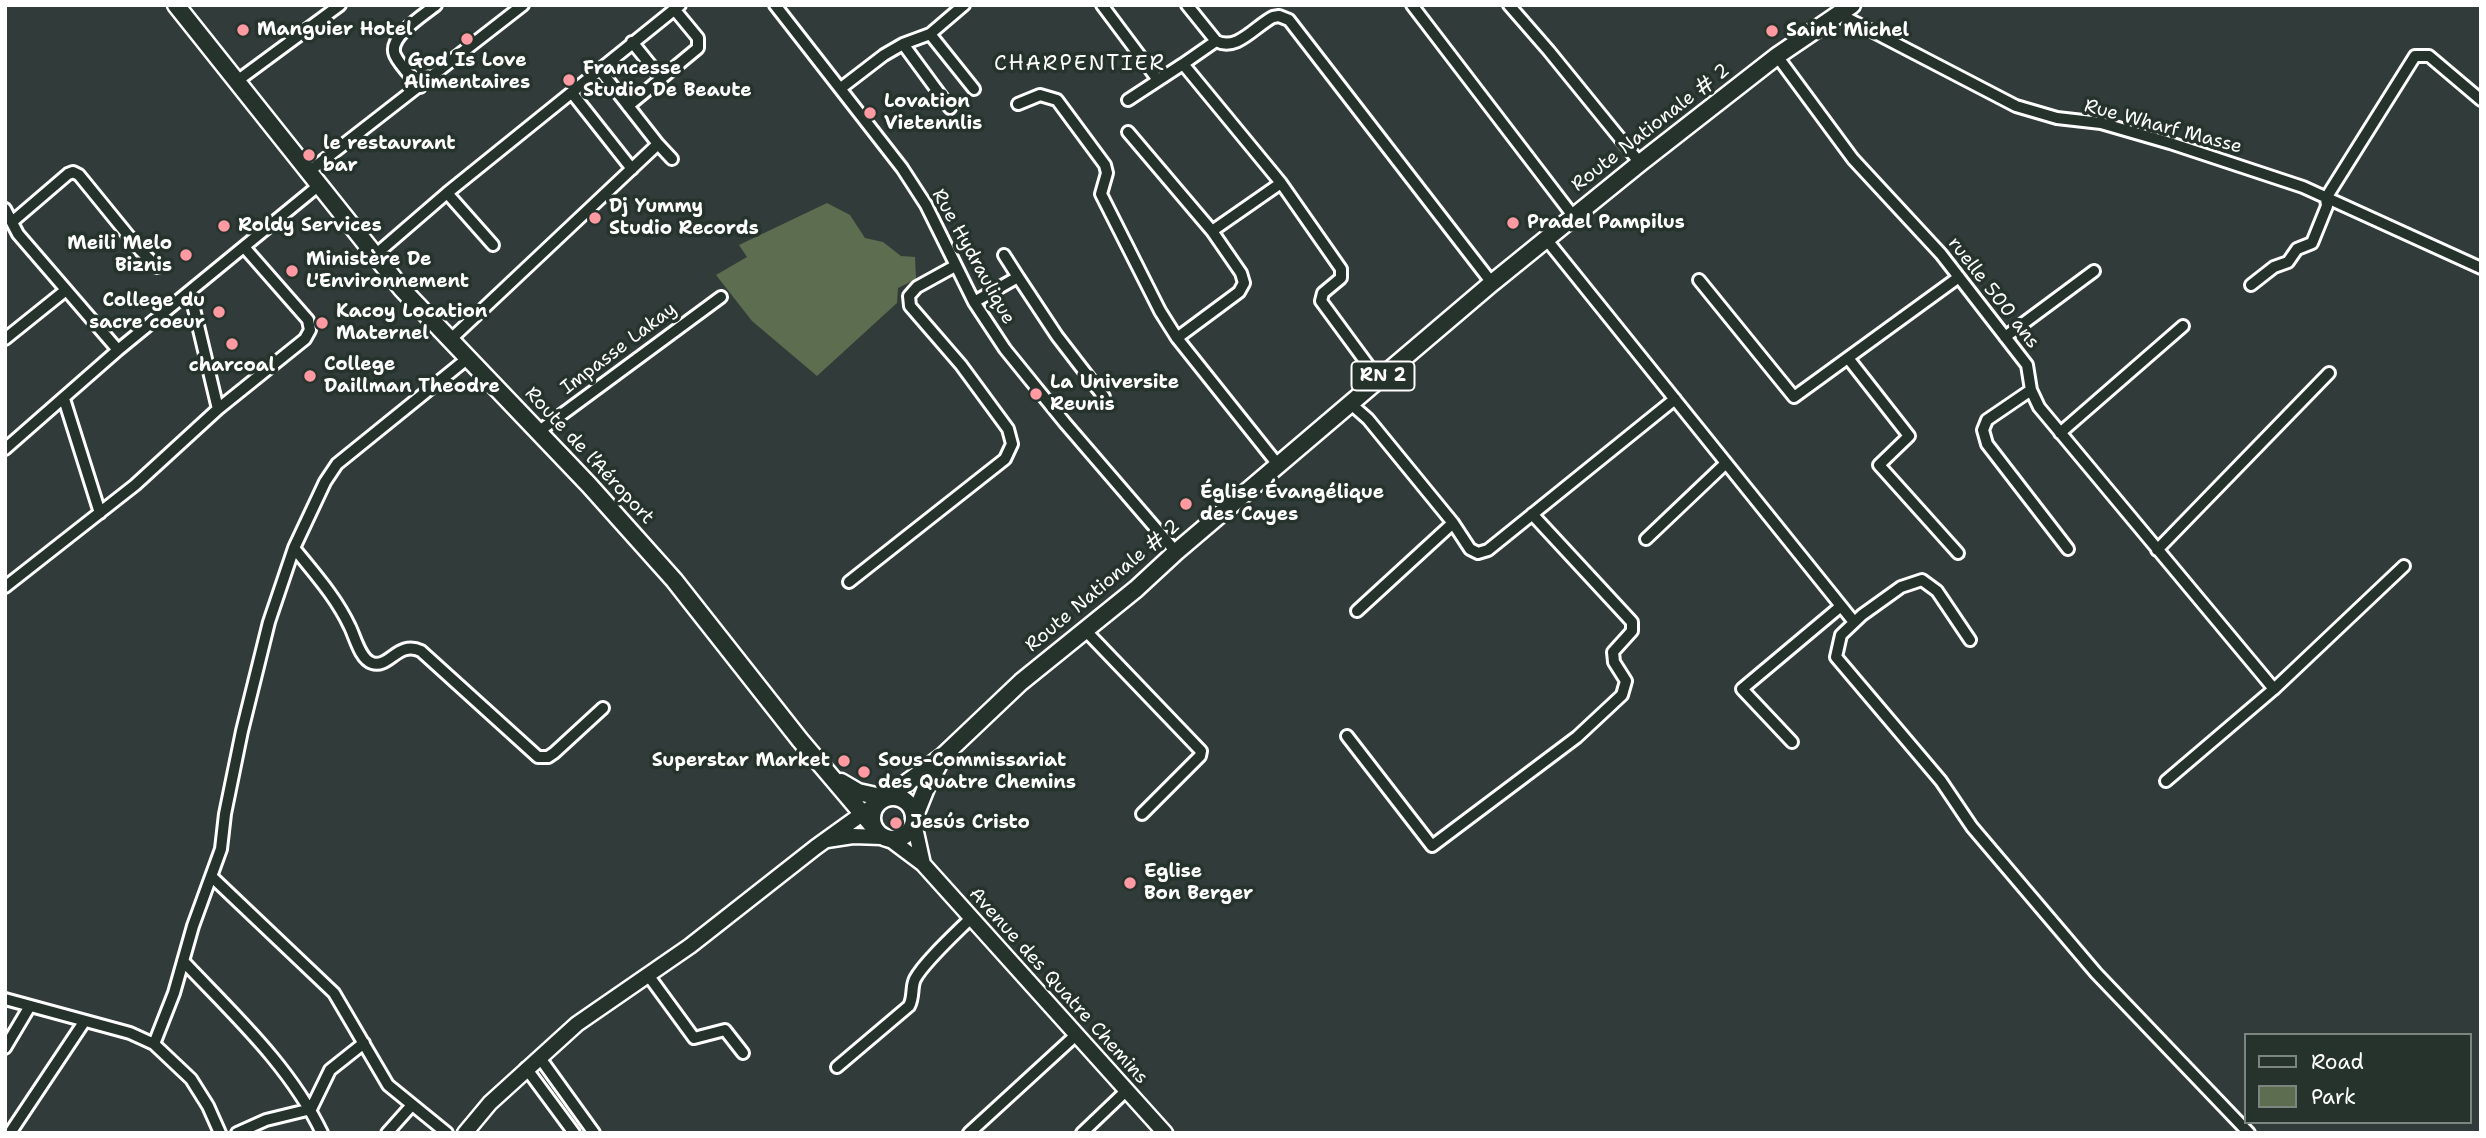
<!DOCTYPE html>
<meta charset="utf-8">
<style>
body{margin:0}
#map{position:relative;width:2486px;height:1138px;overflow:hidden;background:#313b39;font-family:"Shantell Sans",sans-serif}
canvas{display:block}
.frame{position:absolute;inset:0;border:7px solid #fff;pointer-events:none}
.legend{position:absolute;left:2244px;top:1033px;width:228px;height:91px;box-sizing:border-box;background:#26332d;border:2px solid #7d8581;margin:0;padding:9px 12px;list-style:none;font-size:21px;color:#fff}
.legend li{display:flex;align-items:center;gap:14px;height:35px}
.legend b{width:35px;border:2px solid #7d8581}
</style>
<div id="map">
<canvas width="2486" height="1138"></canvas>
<div class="frame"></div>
<ul class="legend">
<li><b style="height:9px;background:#26332d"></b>Road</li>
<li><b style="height:19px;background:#5d6d4f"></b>Park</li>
</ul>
</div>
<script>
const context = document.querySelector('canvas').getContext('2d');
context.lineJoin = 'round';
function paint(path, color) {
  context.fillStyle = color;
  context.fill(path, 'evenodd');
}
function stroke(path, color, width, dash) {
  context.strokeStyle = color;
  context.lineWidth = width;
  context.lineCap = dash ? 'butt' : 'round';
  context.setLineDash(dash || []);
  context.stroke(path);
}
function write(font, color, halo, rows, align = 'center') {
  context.font = font + ' "Shantell Sans",sans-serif';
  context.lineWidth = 7;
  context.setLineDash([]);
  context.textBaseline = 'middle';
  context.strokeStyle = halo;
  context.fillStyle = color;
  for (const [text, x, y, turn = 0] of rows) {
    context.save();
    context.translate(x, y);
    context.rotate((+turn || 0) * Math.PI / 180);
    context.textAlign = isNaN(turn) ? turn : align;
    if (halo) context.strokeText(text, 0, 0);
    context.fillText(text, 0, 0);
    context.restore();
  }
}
paint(new Path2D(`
 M827,203L850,215L865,238L883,242L901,256L915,257L916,279L898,288L897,303L817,376L752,321L716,275L747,257L739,245Z`), '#5d6d4f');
const minor = new Path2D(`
 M775,5L902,168L926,205L974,302L1005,349L1065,423L1176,552
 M1102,5L1158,80
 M1187,5L1216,41C1237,52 1255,26 1273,17L1279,16L1289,20L1492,283
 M1412,5L1574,217
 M1509,5L1549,51L1640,163
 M1839,14L2016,106L2057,118L2101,123L2170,143L2303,187L2481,268
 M930,34L974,89
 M632,42L661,78
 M903,44L950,108
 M1777,56L1853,159L1941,254L2027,365L2031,390L2039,407L2274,689
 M1183,64L1216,41
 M237,81L340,5
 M420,87C412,77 400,66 395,55C387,37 424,15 436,5
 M841,88L884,55L903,44L930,34L964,5
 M572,93L632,169
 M1128,100L1183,64L1281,183L1341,269V278L1323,293L1321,301L1379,380
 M1018,104L1040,95L1057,100L1105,165L1107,173L1101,194L1160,311L1177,338L1279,466
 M628,106L698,48V38L674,9
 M1128,132L1212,231L1241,273L1244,283L1239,292L1177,338
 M658,144L672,159
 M307,173L523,5
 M447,193L493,245
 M5,209L18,234L118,350L318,186
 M12,222L68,174L73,172L79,175L140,250L157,267
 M1212,231L1281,183
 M1546,239L1854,622
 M1004,255L1018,277
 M374,256L447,193L680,5
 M1699,280L1794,397L1959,277
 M2251,285L2274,267L2288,262L2297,249L2312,243L2327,206L2326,198L2415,56H2429L2481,100
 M974,302L1018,277L1057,336L1104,397
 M2005,337L2094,271
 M5,339L66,290
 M450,340L658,144L600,70
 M1848,358L1909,436L1879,465L1958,553
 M2031,390L1987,420L1983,430L1987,444L2068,549
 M64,399L100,513
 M1351,404L1368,419L1453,523
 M218,409L305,339L310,330L308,320L244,247
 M538,432L721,297
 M2060,433L2183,326
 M5,449L118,350
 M1646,539L1726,463
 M294,548C314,573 336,597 350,627C355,637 360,659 372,663C389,669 398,640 421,651L538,757H548L554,753L603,708
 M2157,550L2329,373
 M849,582L1005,459L1012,444L1008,429L961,365L910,306L909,296L917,287L955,266
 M5,587L135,485L218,409L190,292
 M1357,611L1453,523L1470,549L1478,553L1488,550L1675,399
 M1085,630L1201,751L1200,756L1142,814
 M1970,640L1937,591L1922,580L1901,587L1862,615L1841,635L1836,657L1941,781L1972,827L2096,973L2249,1133
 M1347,736L1432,846L1577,737L1622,695L1626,681L1614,662L1613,652L1632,631V622L1532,514
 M1792,742L1742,689L1841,606
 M2166,781L2274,689L2404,566
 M212,877L334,993L388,1085L447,1133
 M183,961C234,1015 290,1066 322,1133
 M648,975L694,1038L725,1030L743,1053
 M5,999L130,1033L154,1044L191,1079L208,1106L220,1133
 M154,1044L174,993L193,926L221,849L225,814L242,731L269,622L294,548L325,482L337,464L468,358
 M5,1048L30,1006
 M540,1058L594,1133
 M837,1067L909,1006C914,997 911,987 915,979C924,962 957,932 972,917
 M526,1068L574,1133
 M311,1109L330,1070L364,1043
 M10,1133L84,1022
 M237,1133L266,1120L311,1109
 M387,1133L412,1105
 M969,1133L1076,1035
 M1082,1133L1126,1091`);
const secondary = new Path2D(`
 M914,823L923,864
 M827,840L853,836L882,837
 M891,840L923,864L1165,1133
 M465,1133L490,1103L577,1024L690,946L816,847L880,801`);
const primary = new Path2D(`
 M176,5L402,289L589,485L674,580L800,740L872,825
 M841,782L858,792L885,798
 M889,796L942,757L1021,682L1136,589L1176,552L1492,283L1640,163L1777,56L1852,5
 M872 818a21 21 0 1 1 42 0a21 21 0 1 1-42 0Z
 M914,818L926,788L941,760`);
stroke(minor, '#fff', 16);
stroke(secondary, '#fff', 19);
stroke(primary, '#fff', 21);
stroke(minor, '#26332d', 10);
stroke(secondary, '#26332d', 14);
stroke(primary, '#26332d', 16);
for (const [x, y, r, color] of [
 [243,30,7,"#ff9aa2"],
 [1772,31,7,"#ff9aa2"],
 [467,39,7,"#ff9aa2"],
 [569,80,7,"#ff9aa2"],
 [870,113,7,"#ff9aa2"],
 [309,155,7,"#ff9aa2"],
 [595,218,7,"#ff9aa2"],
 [1513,223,7,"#ff9aa2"],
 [224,226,7,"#ff9aa2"],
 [186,255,7,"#ff9aa2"],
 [292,271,7,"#ff9aa2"],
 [219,312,7,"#ff9aa2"],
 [322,323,7,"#ff9aa2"],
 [232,344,7,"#ff9aa2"],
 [310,376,7,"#ff9aa2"],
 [1036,394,7,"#ff9aa2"],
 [1186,504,7,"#ff9aa2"],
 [844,761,7,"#ff9aa2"],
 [864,772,7,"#ff9aa2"],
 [896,823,7,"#ff9aa2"],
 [1130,883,7,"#ff9aa2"]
]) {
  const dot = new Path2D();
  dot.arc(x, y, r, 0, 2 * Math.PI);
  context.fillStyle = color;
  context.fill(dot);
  stroke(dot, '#26332d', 2.5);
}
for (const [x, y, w] of [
 [1383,376,63]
]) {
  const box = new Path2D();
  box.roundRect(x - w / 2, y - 14.5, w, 29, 5);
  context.fillStyle = '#26332d';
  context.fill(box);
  stroke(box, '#fff', 2);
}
write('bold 18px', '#fff', null, [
 ["RN 2",1383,376]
]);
write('bold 19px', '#fff', '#26332d', [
 ["Manguier Hotel",257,30],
 ["Saint Michel",1786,31],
 ["God Is Love",467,61,"center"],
 ["Alimentaires",467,83,"center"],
 ["Francesse",583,69],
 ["Studio De Beaute",583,91],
 ["Lovation",884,102],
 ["Vietennlis",884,124],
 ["le restaurant",323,144],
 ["bar",323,166],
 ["Dj Yummy",609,207],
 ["Studio Records",609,229],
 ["Pradel Pampilus",1527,223],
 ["Roldy Services",238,226],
 ["Meili Melo",172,244,"right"],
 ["Biznis",172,266,"right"],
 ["Ministère De",306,260],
 ["L'Environnement",306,282],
 ["College du",205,301,"right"],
 ["sacre coeur",205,323,"right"],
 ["Kacoy Location",336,312],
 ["Maternel",336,334],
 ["College",324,365],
 ["Daillman Theodre",324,387],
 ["charcoal",232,366,"center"],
 ["La Universite",1050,383],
 ["Reunis",1050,405],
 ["Église Évangélique",1200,493],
 ["des Cayes",1200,515],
 ["Superstar Market",830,761,"right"],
 ["Sous-Commissariat",878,761],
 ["des Quatre Chemins",878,783],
 ["Jesús Cristo",910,823],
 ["Eglise",1144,872],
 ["Bon Berger",1144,894]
], 'left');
write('19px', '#fff', '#26332d', [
 ["Rue Wharf Masse",2163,127,15],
 ["Route Nationale # 2",1651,128,-38],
 ["Rue Hydraulique",973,257,61],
 ["ruelle 500 ans",1993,293,52],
 ["Impasse Lakay",619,349,-37],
 ["Route de l’Aéroport",589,456,47],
 ["Route Nationale # 2",1103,586,-40],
 ["Avenue des Quatre Chemins",1058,986,48]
]);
context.letterSpacing = '2px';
write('21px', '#fff', '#26332d', [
 ["CHARPENTIER",1080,65]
]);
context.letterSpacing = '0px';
</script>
